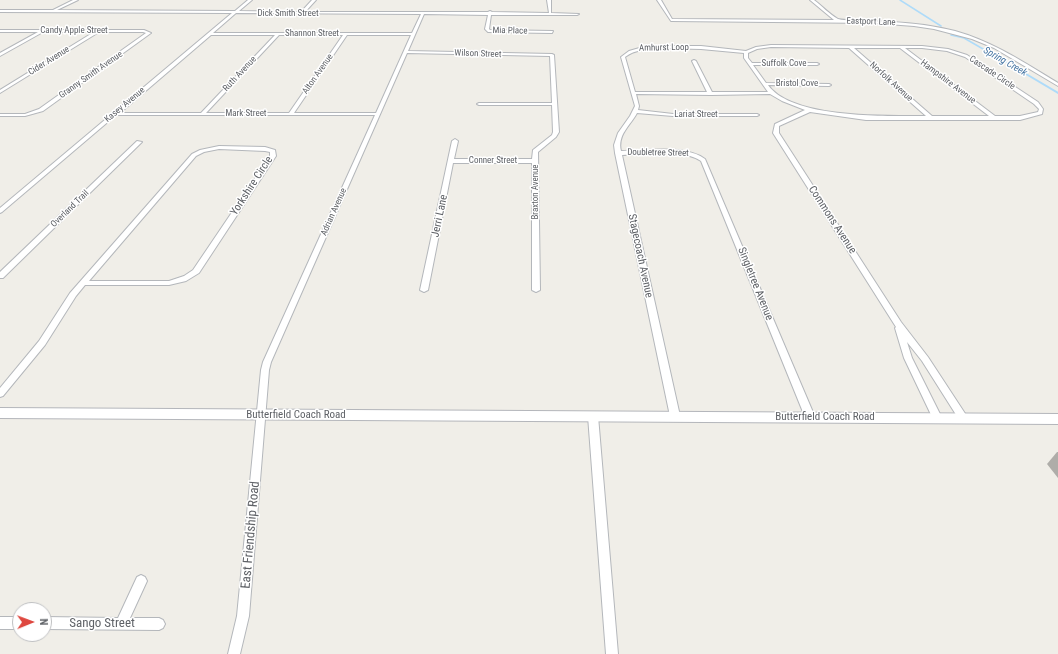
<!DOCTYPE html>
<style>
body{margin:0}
#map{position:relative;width:1058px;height:654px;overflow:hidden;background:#f0eee8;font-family:"Roboto Condensed",sans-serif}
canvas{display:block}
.north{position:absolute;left:12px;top:602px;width:40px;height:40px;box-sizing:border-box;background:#fff;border:1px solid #bfc0c2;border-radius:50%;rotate:89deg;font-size:11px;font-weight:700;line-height:16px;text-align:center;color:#5f6267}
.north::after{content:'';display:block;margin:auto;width:14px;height:18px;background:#de473f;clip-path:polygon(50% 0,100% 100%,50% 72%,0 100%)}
</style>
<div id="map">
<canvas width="1058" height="654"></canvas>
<div class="north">N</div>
</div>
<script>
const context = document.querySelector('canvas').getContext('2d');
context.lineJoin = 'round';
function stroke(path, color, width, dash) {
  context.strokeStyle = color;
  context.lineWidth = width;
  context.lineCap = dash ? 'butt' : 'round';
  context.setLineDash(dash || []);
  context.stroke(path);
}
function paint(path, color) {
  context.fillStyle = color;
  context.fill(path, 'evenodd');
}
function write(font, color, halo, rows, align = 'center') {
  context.font = font + ' "Roboto Condensed",sans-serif';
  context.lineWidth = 3;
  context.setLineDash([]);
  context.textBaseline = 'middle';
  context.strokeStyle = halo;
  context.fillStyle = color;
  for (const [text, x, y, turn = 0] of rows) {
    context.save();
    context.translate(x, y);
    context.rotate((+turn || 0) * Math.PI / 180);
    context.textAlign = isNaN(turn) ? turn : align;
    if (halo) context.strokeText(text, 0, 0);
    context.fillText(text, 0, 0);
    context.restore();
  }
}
stroke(new Path2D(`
 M900,0L941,26
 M951,35L964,38L1023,72`), '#aedbf9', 1.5);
stroke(new Path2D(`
 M1021,71L1058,93`), '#aedbf9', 2);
const minor = new Path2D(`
 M73,0H78L57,10L235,11L248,0H252L239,11L301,12L312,0H316L305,12H488L490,11L492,12L549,13L547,0H551V13L579,14L577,15H491L489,29L490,30L553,31L552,33L488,32L485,29L488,15L424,14L408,51L552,54L554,55L559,132L556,137L538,152L540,290L536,292L532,290V163H453L428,290L424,292L420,290L452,141L455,139L458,141L454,159H532L533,150L552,135L553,132L552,105H479L477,104L479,103H552L550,56L407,53L271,362L269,370L249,616L240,654H228L237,616L261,370L263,362L375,115H116L2,212L0,213V208L232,13L0,12V10H53ZM236,13L421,14L412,33H213ZM211,35H275L201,113H120ZM279,35H343L289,113H206ZM347,35H411L376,113H294Z
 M657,0H661L672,19L834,20L810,0H814C822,6 829,14 838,19C842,21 884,21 892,22C913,23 935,26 955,31C994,42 1025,63 1058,83V86L994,48L972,39L934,29L914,26L874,23L671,21Z
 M0,30H144L151,33L43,111L25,116H0V114H25L39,109L146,33L143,32H99L0,93V90L94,32H43L0,56V53L38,32H0Z
 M771,45L922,46L948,49L967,55L1038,102L1043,109L1042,114L1020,120H866L810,112L779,126V133L901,322L928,357L966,415L968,418L966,421L963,422L960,421L922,361L907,342L912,358L942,418L940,421L937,422L934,421L904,358L895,328L896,327L773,133L775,124L805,110L782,101L770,94L711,95L636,94L639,106L638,110L673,114H757L759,115L757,116H673L637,113C630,126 617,135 621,151C646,151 684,144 705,159L815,417L813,419L810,421L807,419L805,417L701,161C682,148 644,154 622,155L680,416L678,418L675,420L672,418L670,416L615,153L614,145L618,133L630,116L635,106L621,57L629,51L643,47L661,46H701L746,51L756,47ZM771,47L849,48L926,116C888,116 792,119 768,85L829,86L831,85L829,84L766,83L753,65H817L819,64L817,63H752L748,58V53L757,49ZM661,48L701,49L744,53V58L768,92H712L696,61L694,60L692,61L707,92H635L625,57C636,49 648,49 661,48ZM854,48H900L989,116H932ZM905,48H922L947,51L965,57L1034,104L1039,109L1038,112L1020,116H995Z
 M137,141L142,142L3,278H0V272Z
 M219,146L265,147L275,150L276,156L199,273L186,281L169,285H85L76,296L45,345L3,396L0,397V388L39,341L70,293L192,154L200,150ZM219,149L265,151L270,152V156L193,270L184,276L169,281H89L196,156L204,152Z
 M593,412L596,414L598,416L618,654H606L588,416L590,414Z
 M141,575L145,577L147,581L130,618H159L163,620L165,624L163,628L159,630L44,629V617L118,618L137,577Z
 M0,617H20V629H0Z`);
const secondary = new Path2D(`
 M0,408L1058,414V424L0,418Z`);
stroke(minor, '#b4b7bb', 2);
stroke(secondary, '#b4b6bb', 2);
paint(minor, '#fff');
paint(secondary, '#fff');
paint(new Path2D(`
 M1057,452H1058V478L1047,464Z`), '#afada9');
write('9px', '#5f6267', '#fff', [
 ["Dick Smith Street",288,14],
 ["Eastport Lane",871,22,2],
 ["Candy Apple Street",74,31],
 ["Mia Place",510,31,1],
 ["Shannon Street",312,34],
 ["Amhurst Loop",664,48,-1],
 ["Wilson Street",478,54,2],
 ["Cider Avenue",49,61,-32],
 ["Suffolk Cove",784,64],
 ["Cascade Circle",992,73,34],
 ["Ruth Avenue",240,74,-47],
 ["Alton Avenue",318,74,-55],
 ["Granny Smith Avenue",91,75,-35],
 ["Norfolk Avenue",891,82,42],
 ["Hampshire Avenue",948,82,37],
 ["Bristol Cove",797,84],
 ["Kasey Avenue",125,105,-40],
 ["Mark Street",246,114],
 ["Lariat Street",696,115],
 ["Doubletree Street",658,153,1],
 ["Conner Street",493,161],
 ["Braxton Avenue",536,192,-90],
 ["Overland Trail",70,209,-44],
 ["Adrian Avenue",334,212,-66]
]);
write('italic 10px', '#4776a3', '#fff', [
 ["Spring Creek",1005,62,30]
]);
write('11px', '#5f6267', '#fff', [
 ["Yorkshire Circle",252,186,-57],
 ["Jerri Lane",440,216,-78],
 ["Commons Avenue",832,220,57],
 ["Stagecoach Avenue",640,256,78],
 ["Singletree Avenue",755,284,68],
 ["Butterfield Coach Road",296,415],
 ["Butterfield Coach Road",825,417]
]);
write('13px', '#5f6267', '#fff', [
 ["East Friendship Road",251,535,-85],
 ["Sango Street",102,624]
]);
</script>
